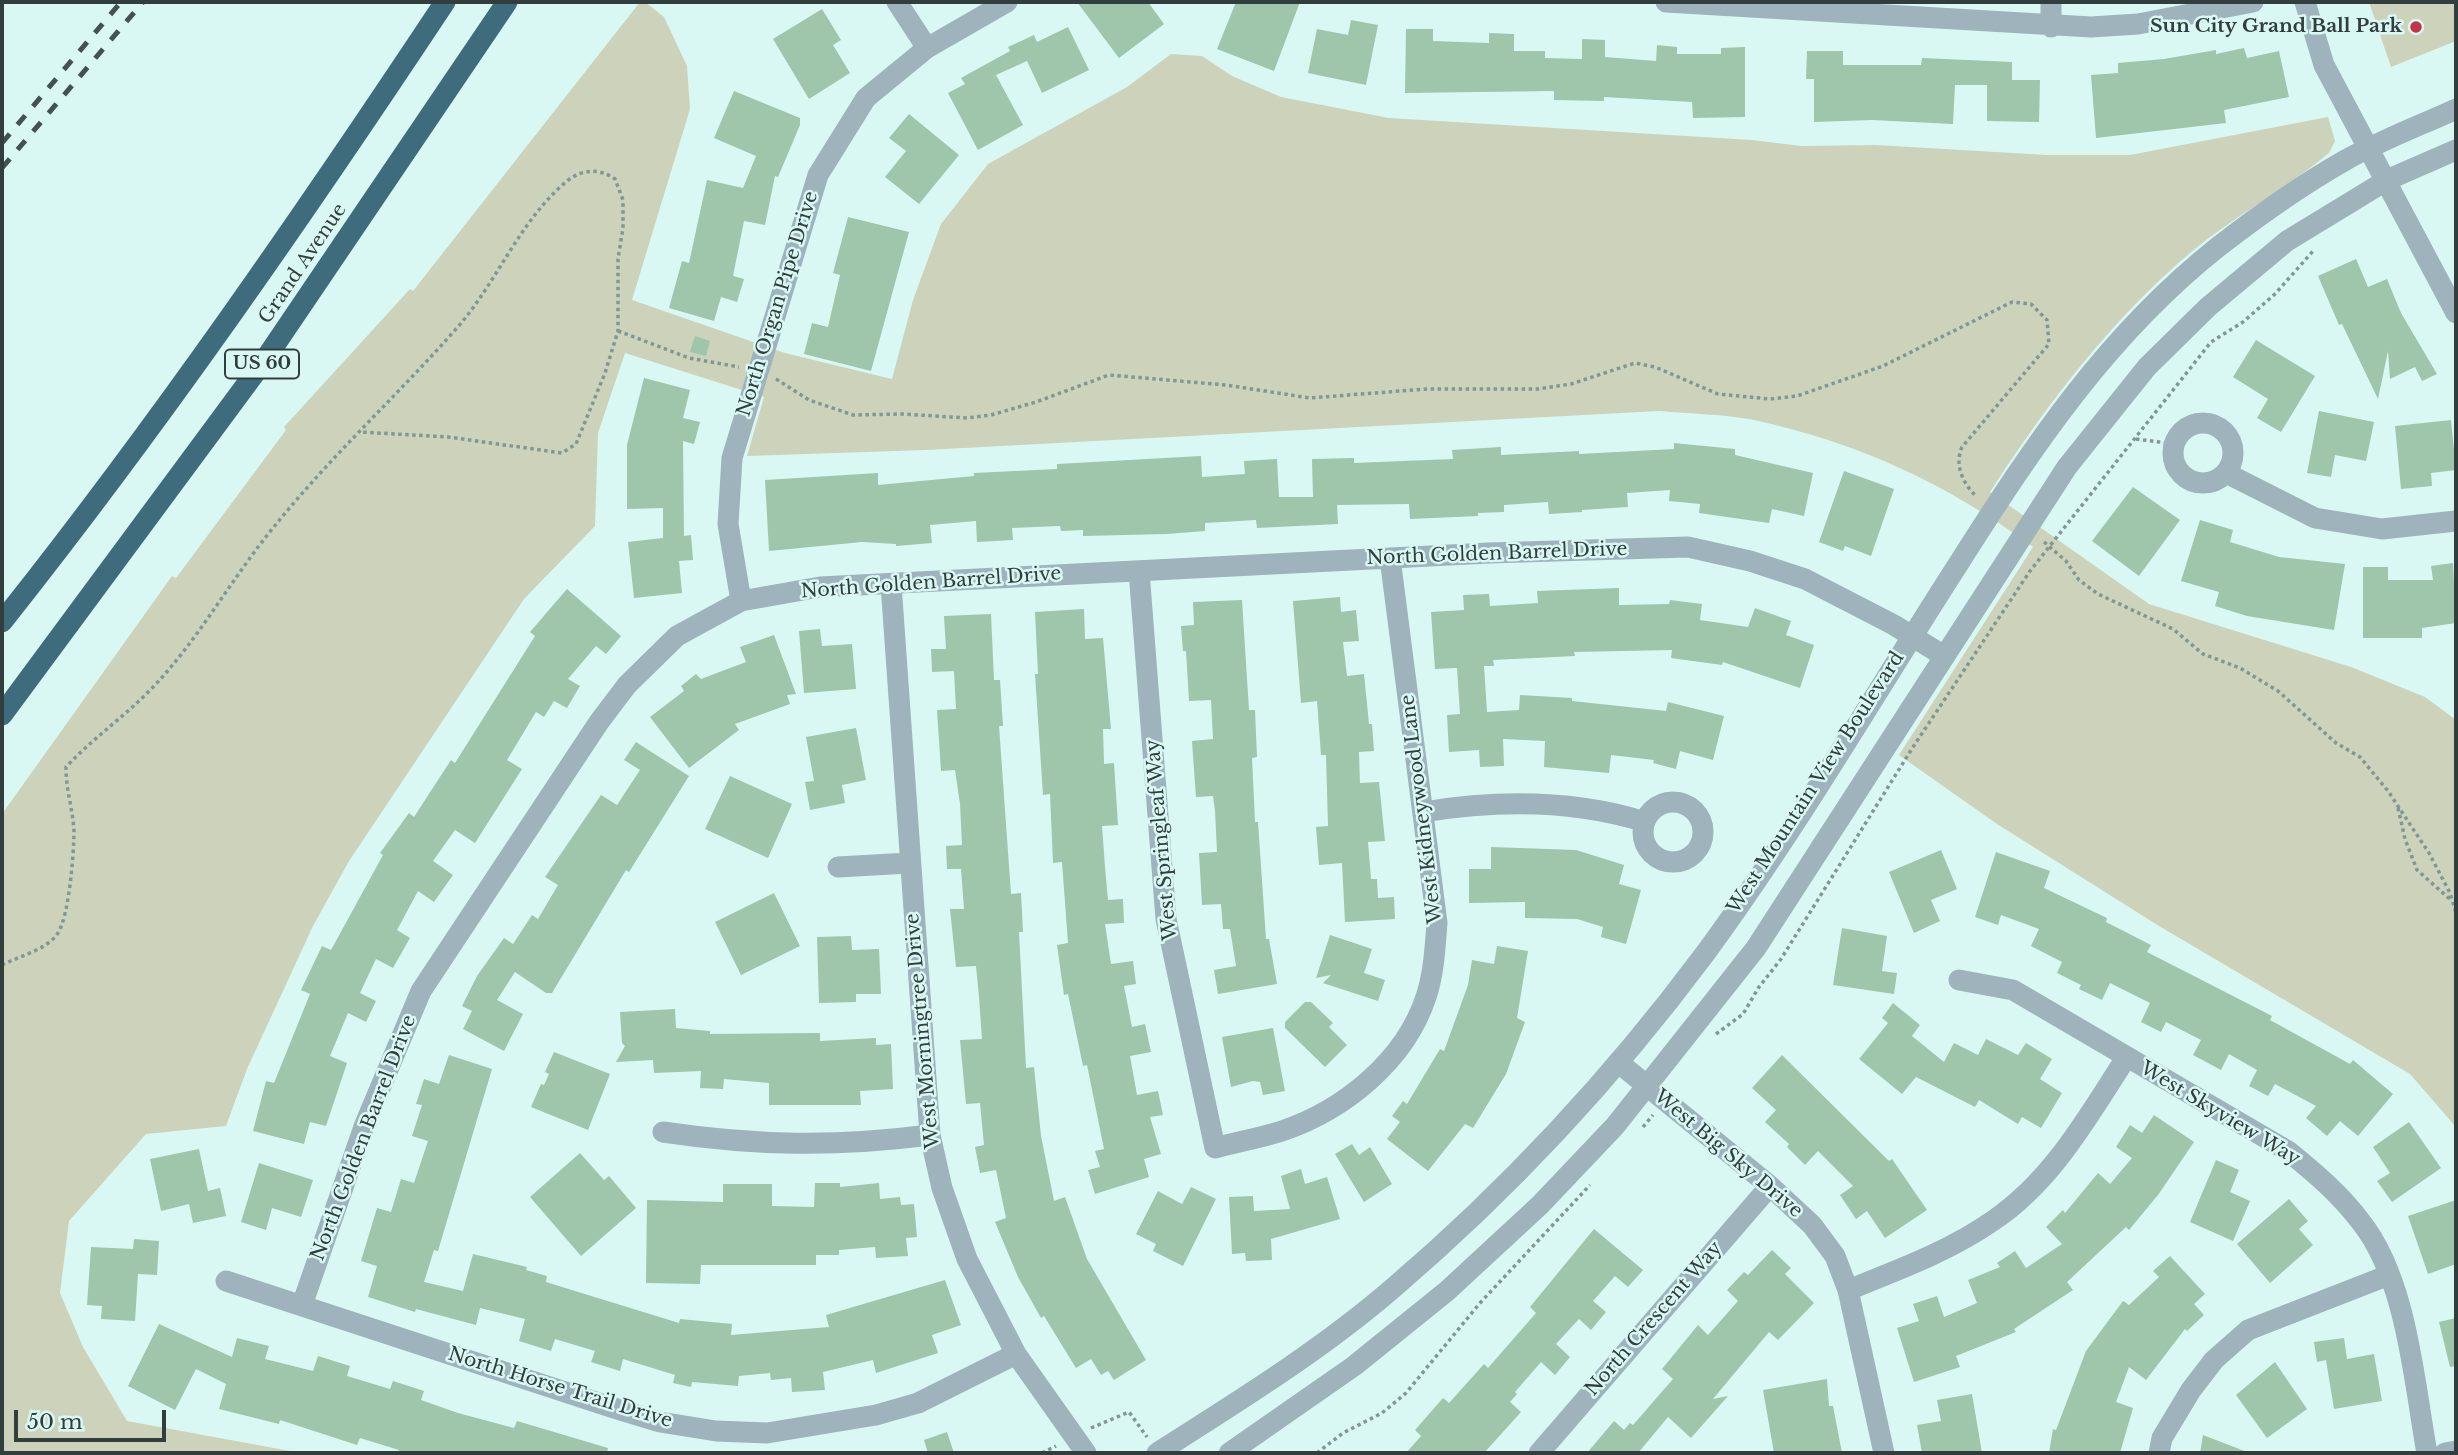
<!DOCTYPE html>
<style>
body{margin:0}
#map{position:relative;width:2458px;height:1455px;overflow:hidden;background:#d9f8f4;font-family:"Libre Baskerville",serif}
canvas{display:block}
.frame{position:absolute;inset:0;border:4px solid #323e3d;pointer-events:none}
.scale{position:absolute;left:14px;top:1410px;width:152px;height:32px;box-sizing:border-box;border:4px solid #323e3d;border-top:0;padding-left:9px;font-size:21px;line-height:24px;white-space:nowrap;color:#323e3d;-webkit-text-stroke:5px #d9f8f4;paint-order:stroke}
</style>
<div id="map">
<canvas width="2458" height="1455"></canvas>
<div class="frame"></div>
<div class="scale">50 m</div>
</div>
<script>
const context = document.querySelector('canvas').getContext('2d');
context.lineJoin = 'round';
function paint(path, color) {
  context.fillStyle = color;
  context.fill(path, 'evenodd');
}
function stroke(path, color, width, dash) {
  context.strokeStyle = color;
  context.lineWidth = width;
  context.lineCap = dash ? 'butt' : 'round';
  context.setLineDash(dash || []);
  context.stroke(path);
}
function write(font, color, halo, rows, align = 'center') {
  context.font = font + ' "Libre Baskerville",serif';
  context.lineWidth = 5;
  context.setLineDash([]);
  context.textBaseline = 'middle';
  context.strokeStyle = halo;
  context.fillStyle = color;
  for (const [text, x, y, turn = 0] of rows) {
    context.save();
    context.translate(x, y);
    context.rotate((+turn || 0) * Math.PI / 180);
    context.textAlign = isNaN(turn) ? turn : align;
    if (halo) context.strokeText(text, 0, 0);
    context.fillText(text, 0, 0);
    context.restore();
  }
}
paint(new Path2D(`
 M640,2H645L664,17L687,66L690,109L632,300L785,353L892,379L913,300L941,224L988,164L1127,87L1171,54L1202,56L1232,76L1281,97L1389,118L1752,140L1801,146L1876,145L2047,155H2130L2328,117L2335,141L2329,153C2285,190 2234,216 2190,253C2111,320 2046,405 1990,492L2149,604L2351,667L2425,697L2456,720V1127L2410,1074L2159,926L1997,824L1899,755L2033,547C1946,483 1859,443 1754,420C1724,414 1690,414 1659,411L926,450L747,456L764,397L625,353L598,433L595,526L524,599L349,861L313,926L247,1069L226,1126L146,1134L69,1221L60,1293L83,1347L127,1421L301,1453H2V814L172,576L176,578L286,430L284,427L410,289L413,291Z
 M2369,2H2456V41L2391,67Z`), '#ccd3ba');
paint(new Path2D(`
 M1077,2H1148L1164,24L1119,58Z
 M1236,2H1300L1274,71L1217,49Z
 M822,9L841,40L833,45L850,73L809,99L773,39Z
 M1351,20L1378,25L1366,85L1308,73L1317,29L1348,35Z
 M1068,27L1089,70L1042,93L1027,61L996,75L1023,125L978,150L948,93L965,84L961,78L1010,51L1008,47L1034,35L1037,42Z
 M1406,29H1433V41L1489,43V33L1514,34V51H1545V58L1582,59V39L1605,40V57L1656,61L1657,45L1677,47V54H1721V48L1745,47V117L1693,118L1692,102L1604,97V101L1554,100V91L1405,93Z
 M2244,48L2247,58L2279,51L2289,97L2224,110L2226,123L2096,138L2091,75L2118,73V63L2164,59L2216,50V54Z
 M1807,51H1843V65H1921L1922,58L2012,62V80H2040L2039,122L1987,121V85H1955L1953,124L1872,120L1814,122V79H1806Z
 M734,91L800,118V125L778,177L775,176L765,225L744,221L733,276L744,279L737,302L721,297L714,321L669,308L682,261L689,263L707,180L743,188L756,156L714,138Z
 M909,114L959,155L919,204L885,177L906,151L889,138Z
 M848,217L909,232L871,371L804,354L812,323L828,327L840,275L833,273Z
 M2356,259L2368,287L2387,279L2401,313L2437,374L2422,381L2415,367L2390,379L2388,351L2378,399L2342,324L2339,325L2318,276Z
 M695,336L710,341L706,356L690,352Z
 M2256,340L2315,376L2281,432L2257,418L2268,399L2233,377Z
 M644,378L690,390L683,418L700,422L694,444L683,441L684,536L691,535L693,560L679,561L682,593L634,598L628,542L663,538V508L627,509V445Z
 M2319,411L2374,422L2366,461L2335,455L2331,477L2307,473Z
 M2451,420L2456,470L2431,473L2432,486L2401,489L2395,426Z
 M1674,443L1735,449V455L1813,473L1804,516L1772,509L1769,523L1699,513L1700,504L1669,501L1670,490L1627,493L1628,507L1582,510V512L1549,514L1548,502L1504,505V512L1478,513V516L1410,519L1409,504L1337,505L1338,524L1257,528L1256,520L1205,523V531L1167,534L1083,536V530L1061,531L1060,526L1012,528L1013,540L977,542L976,521L930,525L932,543L896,546V544L862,542L769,551L765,480L878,473V485L974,476V473L1057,469V464L1201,456L1202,477L1245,474L1244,461L1277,459L1279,497H1313L1312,459L1354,458V463L1453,459L1452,450L1501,447V455L1579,451V454L1674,449Z
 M1844,471L1894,489L1871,556L1845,546L1843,551L1819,542Z
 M2133,487L2180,520L2139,576L2092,541Z
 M2200,520L2233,530L2230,542L2279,557L2345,564L2334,630L2247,616L2215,606L2219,592L2181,581Z
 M2453,563L2456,623L2422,628V638H2363V567H2388V580H2433L2431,566Z
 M1619,588V605L1669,604L1670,600L1702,604L1700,620L1748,627L1755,608L1791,621L1786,635L1814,645L1800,688L1723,662L1722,665L1671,658L1672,650L1574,652L1575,656L1493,660L1494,666H1484L1487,712L1519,710L1520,695L1572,698V701L1666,711L1668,702L1724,716L1713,760L1680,751L1676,769L1653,763L1654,760L1611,755L1609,773L1544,767L1545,741L1503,739L1504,766L1480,767L1479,750L1449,752L1447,715L1460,714L1457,668L1435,669L1431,612L1464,610L1463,595L1489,594L1490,606L1538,603L1537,591Z
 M567,589L621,636L606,654L596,646L568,679L580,686L567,708L554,701L544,717L536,712L507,760L522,769L475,843L455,830L433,861L453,875L434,902L418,891L397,930L410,938L393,968L376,959L360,993L376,1001L366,1022L348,1013L330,1056L347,1063L326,1126L310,1122L304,1144L253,1131L266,1081L274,1083L310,994L301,990L322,946L331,950L383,855L380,853L409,813L414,817L451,760L455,763L535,636L530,632Z
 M1340,597L1341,612L1356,610L1359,641L1343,642L1347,676L1364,674L1369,724H1372L1374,751L1359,752L1360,783L1379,782L1385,841L1368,842L1371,879H1377L1378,898L1394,897L1395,919L1345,922L1342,863L1319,865L1316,827L1328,826L1326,755H1321L1317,701L1301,703L1293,601Z
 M1242,600L1249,710H1255L1257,757L1252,758L1255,822H1258L1266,939H1269L1277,984L1218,994L1214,970L1236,966L1230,929H1223L1221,904L1202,905L1199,853L1217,852L1215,811L1213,796L1196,797L1192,741L1213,739L1211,700L1189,701L1186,651H1183L1181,626L1194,625L1193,602Z
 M1084,609L1085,639L1103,638L1111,729H1103L1104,764L1114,763L1118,825L1102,826L1105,867L1108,900L1123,899L1124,923L1105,924L1111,964L1133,961L1136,984L1124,986L1132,1027L1145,1024L1151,1052L1130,1056L1137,1095L1158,1091L1163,1115L1150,1117L1161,1154L1144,1159L1149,1177L1095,1194L1088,1170L1100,1167L1095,1151L1104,1149L1087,1065L1083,1066L1068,994L1064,995L1057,945L1068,943L1062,862L1053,863L1050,794L1043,795L1035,674H1038L1035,612Z
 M991,614L994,680H1000L1003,726H999L1011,894L1021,893L1023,932H1019L1026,1068L1034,1067L1041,1136L1054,1201L1065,1197L1087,1259L1146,1360L1114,1380L1108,1371L1101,1375L1091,1359L1076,1368L1044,1316L1041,1318L1018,1277L995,1222L1006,1218L996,1170L980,1173L975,1147L984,1145L980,1103L966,1104L960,1040L982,1039L979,997L976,966L956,967L950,909H964L961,869H947L946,846L962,845L960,804L955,770L941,771L937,710L956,709L954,671L932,672L931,649H946L944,616Z
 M820,629L822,646L852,644L856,689L804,693L799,631Z
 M774,635L796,694L787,695L790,704L735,724L739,730L689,768L650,717L684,691L681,686L696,674L701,679L746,662L740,647Z
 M856,728L866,780L842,785L845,803L810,810L805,782L814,781L806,737Z
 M636,742L689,776L629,872L626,870L552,993H546L515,972L497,1000L523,1014L504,1051L463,1029L472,1011L462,1006L477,976L504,938L513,944L532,915L538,919L558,885L545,877L601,795L617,805L640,770L624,760Z
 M730,776L792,804L768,858L705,829Z
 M1491,847L1576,850L1624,865L1619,884L1641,890L1626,944L1601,937L1603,927L1577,919L1525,918V902L1469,903V869H1491Z
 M1941,850L1957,889L1931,900L1940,921L1914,933L1889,872Z
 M1996,852L2050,871L2044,888L2107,918L2106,922L2151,945L2147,952L2272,1016L2270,1020L2350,1064L2353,1060L2393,1094L2358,1136L2340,1121L2327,1136L2306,1118L2316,1106L2275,1084L2268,1096L2249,1086L2257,1070L2229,1054L2221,1070L2193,1055L2201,1040L2166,1022L2161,1032L2141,1022L2150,1003L2110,983L2102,1000L2079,989L2081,985L2057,973L2062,962L2031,946L2039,929L2001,915L1998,925L1975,917Z
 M774,893L800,946L741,975L715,922Z
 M1842,928L1887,936L1882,971L1897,973L1894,994L1833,985Z
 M1330,935L1372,949L1364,973L1385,980L1378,1001L1323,983L1331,975L1316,978Z
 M851,936L852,950L879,949L881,994H856V1002L819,1003L817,937Z
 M1497,946L1528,951L1517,1018L1525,1022L1506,1074L1473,1128L1465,1124L1428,1171L1387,1139L1400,1122L1392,1116L1403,1101L1407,1104L1440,1049L1444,1051L1468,985L1472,960L1494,964Z
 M1305,1002H1311L1333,1023L1329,1027L1347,1045L1325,1067L1285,1028V1022Z
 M1893,1003L1920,1025L1912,1036L1944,1062L1954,1043L1978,1055L1986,1039L2018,1055L2026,1043L2052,1059L2040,1079L2062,1093L2041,1128L2022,1117L2018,1124L1979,1100L1975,1107L1916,1077L1902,1094L1859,1059L1888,1023L1882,1018Z
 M675,1009L676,1028L710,1031V1034L820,1033V1041L876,1038V1045L891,1044L893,1089L860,1091L861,1105H769V1083L724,1079L723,1089L700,1088L701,1071L654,1073L653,1060L616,1062L625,1046L622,1043L620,1012Z
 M1273,1028L1285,1091L1263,1095L1260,1082L1253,1081L1231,1087L1222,1037Z
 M554,1052L610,1074L588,1130L531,1107L541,1084L544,1085L549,1074L545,1072Z
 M449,1055L492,1069L438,1251L434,1250L424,1282L463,1291L473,1254L527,1267L526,1270L547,1276L546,1282L679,1323L680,1319L732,1324L731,1335L829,1327L826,1315L945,1280L961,1325L932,1335L938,1353L876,1373L873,1360L823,1372L825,1390L792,1392L791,1378L771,1380L770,1373L739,1376L738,1386L692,1382L691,1387L673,1383L675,1375L623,1359L620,1371L591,1362L595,1351L555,1339L551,1351L519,1341L525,1319L480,1308L476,1325L416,1309L415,1312L368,1297L377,1266L361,1261L377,1208L391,1212L401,1179L414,1183L428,1141L412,1136L422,1105L416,1104L424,1079L439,1084Z
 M1782,1055L1889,1161L1892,1159L1927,1210L1885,1238L1867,1211L1856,1219L1840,1195L1853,1186L1818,1151L1805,1165L1787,1147L1789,1144L1765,1122L1776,1110L1752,1088Z
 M2154,1115L2194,1142L2158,1195L2129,1230L2126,1227L2067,1282L2073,1290L2014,1329L2016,1332L1956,1356L1960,1367L1914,1382L1897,1328L1919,1321L1913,1304L1937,1296L1944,1317L1977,1303L1968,1280L2000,1267L1997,1263L2015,1251L2026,1268L2062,1244L2046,1227L2063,1210L2065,1213L2098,1173L2110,1184L2132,1158L2116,1147L2130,1125L2142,1133Z
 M2409,1122L2441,1168L2392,1202L2377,1181L2390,1173L2373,1147Z
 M1352,1144L1359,1155L1370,1147L1392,1184L1364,1202L1335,1154Z
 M199,1149L208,1191L220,1188L226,1216L193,1223L189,1204L161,1211L150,1159Z
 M580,1153L604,1180L609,1176L636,1208L581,1256L530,1197Z
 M2216,1160L2239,1170L2230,1192L2250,1201L2233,1241L2190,1222Z
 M259,1163L313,1180L301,1217L272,1208L266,1230L241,1222Z
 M1301,1169L1305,1184L1327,1177L1340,1219L1271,1239L1272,1260L1246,1261L1245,1253L1232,1254L1229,1197L1253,1196L1254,1211L1290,1209L1281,1176Z
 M815,1183H840V1187L879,1183L880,1199L900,1197L901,1205L914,1204L917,1237L906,1238L908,1256L876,1258L875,1247L839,1250V1255H816V1265H701L700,1284L646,1283L647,1200L723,1202V1184H772V1206L814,1207Z
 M1191,1187L1216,1199L1183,1266L1153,1251L1156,1244L1136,1234L1158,1191L1182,1204Z
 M2289,1199L2308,1221L2299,1229L2313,1245L2270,1283L2237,1244Z
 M2456,1200V1264L2428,1274L2408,1216Z
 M1594,1229L1643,1270L1628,1287L1615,1276L1593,1301L1606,1312L1591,1330L1579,1319L1556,1344L1570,1357L1555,1375L1541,1362L1515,1392L1517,1394L1510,1402L1521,1412L1484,1453H1406L1421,1436L1415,1430L1443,1398L1449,1403L1484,1364L1488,1368L1536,1313L1530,1307Z
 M134,1239L159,1241L157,1275L138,1274L135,1321L101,1319L102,1306L87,1305L91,1247L133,1249Z
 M1772,1250L1791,1268L1785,1274L1814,1303L1778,1340L1769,1332L1713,1399L1728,1396L1691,1438L1668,1417L1638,1453H1587L1614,1421L1624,1430L1630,1423L1633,1425L1673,1379L1662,1369L1698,1325L1708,1335L1738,1301L1727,1290L1744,1272L1748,1275Z
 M2170,1256L2205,1294L2194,1304L2204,1315L2187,1331L2185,1329L2146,1380L2129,1367L2116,1402L2133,1408L2120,1453H2049L2053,1429L2056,1430L2086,1351L2123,1301L2129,1305L2159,1277L2153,1271Z
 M2456,1318V1366L2450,1367L2439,1322Z
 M159,1324L232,1357L237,1338L269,1346L265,1359L313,1371L318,1356L350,1366L347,1376L390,1389L393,1381L424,1391L421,1400L458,1413L514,1428L517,1421L608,1448L607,1453H398L399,1450L360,1438L357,1445L280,1420L279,1424L219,1409L226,1384L196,1369L175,1410L128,1386Z
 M2344,1338L2347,1359L2374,1354L2382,1401L2334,1409L2326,1360L2317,1362L2314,1342Z
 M2275,1362L2307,1409L2267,1438L2236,1395Z
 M1827,1379L1829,1406H1833L1842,1453H1774L1763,1390Z
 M1972,1394L1982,1453H1922L1917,1425L1941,1421L1937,1400Z
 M947,1432L954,1453H928L924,1440Z
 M2203,1435L2247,1452V1453H2200Z`), '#9fc5aa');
stroke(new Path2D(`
 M618,331L689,358L739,367
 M776,379L809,400L853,415L903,414L967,418L991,415L1036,402L1109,375L1226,385L1310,398L1426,389H1537L1571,384L1635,363L1655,367L1718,394L1770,399L1797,396L1883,366L2012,302L2031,304L2047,320L2049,344L1962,447C1954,465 1963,484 1977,497
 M2136,439L2175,444
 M2044,542L2066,561L2079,580L2098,594L2173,629L2203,654L2240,668L2278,691L2336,743L2360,757L2388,791L2429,853L2450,893L2456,913
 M2398,808L2405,839L2417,870L2452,901
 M2456,934V959
 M2,965C19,956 47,950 58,933C69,916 74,853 74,831C73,810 66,791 66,767C94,737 127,715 155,685C200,637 232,578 273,528C330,457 396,397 456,329C497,283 519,221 567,181C582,169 600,168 615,179L623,200V228L618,259V331L605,373L576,444L562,453L448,437L361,432
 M1716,1034L1743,1014L1759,987L1781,959L1913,747L2030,571L2211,342L2243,322L2275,294L2314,250
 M1643,1127L1653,1115
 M1091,1428L1129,1412L1147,1437
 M1042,1453L1056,1446
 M1317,1453L1343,1433L1382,1413L1406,1393L1480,1303L1590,1185`), '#829795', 3.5, [3.5, 3.5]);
stroke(new Path2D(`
 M897,2L927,48
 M1666,2L2091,27L2138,24L2253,2
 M2051,2V27
 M2305,2L2324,65L2456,313
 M2173 453a30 30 0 1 1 60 0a30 30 0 1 1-60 0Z
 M2226,473L2315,518L2382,529L2456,521
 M1139,571L1166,919L1215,1148C1237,1142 1260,1138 1282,1131C1344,1110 1405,1061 1426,997C1434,973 1435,948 1437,923L1390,558
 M891,584L930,1135L942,1188L967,1259L1016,1354L1086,1453
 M741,601L728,524L732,458L818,175L866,98L927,48L1007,2
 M1643 832a30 30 0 1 1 60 0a30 30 0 1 1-60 0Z
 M1424,812C1497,800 1574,800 1645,822
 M838,867L909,863
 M1959,980L2013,990L2288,1151C2315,1173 2340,1194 2361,1222C2407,1280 2414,1382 2427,1453
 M1619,1063L1770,1186L1812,1225L1835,1256L1848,1290L1884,1453
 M663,1132C757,1146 836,1147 930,1135
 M226,1281L614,1408L660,1422L716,1431L767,1433L876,1415L918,1403L1016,1354
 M1848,1290C1898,1270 1950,1251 1994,1220C2053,1180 2088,1116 2126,1058
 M302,1305L365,1124L421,991L599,722L627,685L677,636L741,601L820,587L1489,553L1688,547L1750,561L1805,579L1894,625L1944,656
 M1157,1453C1237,1402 1320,1351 1392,1289C1508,1190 1613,1077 1704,955C1796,830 1875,693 1959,563C2034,445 2107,335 2218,247C2258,216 2300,186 2344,161C2379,141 2419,126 2456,109
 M1229,1453L1354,1366L1447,1291L1540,1205L1615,1126L1756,948L2067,467L2147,367L2208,307L2287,241L2387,180L2456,150
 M1539,1453L1770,1186
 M2159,1453L2162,1438L2191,1390L2214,1360L2248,1330L2389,1275
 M2445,1453L2456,1451`), '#9eb3bb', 21);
stroke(new Path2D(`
 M2,622C160,423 305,213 445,2
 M2,715L266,358L507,2`), '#3e6c7c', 21);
stroke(new Path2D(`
 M2,143L121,2
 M2,168L143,2`), '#435150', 5, [12, 12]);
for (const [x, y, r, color] of [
 [2416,27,7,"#c33246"]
]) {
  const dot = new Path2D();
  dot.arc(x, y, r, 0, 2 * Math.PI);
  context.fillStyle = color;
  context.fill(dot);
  stroke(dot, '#d9f8f4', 2.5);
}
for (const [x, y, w] of [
 [262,364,74]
]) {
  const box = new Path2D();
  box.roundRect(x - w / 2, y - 14.5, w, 29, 5);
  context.fillStyle = '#d9f8f4';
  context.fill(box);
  stroke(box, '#323e3d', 2);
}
write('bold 18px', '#323e3d', null, [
 ["US 60",262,364]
]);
write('bold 19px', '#323e3d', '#d9f8f4', [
 ["Sun City Grand Ball Park",2402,27]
], 'right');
write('19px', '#323e3d', '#d9f8f4', [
 ["Grand Avenue",303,264,-56],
 ["North Organ Pipe Drive",778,304,-73],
 ["North Golden Barrel Drive",1497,554,-2],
 ["North Golden Barrel Drive",931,583,-4],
 ["West Mountain View Boulevard",1816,783,-57],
 ["West Kidneywood Lane",1422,809,-97],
 ["West Springleaf Way",1162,840,-95],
 ["West Morningtree Drive",923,1031,-95],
 ["West Skyview Way",2220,1114,31],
 ["North Golden Barrel Drive",364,1138,-69],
 ["West Big Sky Drive",1728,1154,40],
 ["North Crescent Way",1654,1319,-49],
 ["North Horse Trail Drive",560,1388,17]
]);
</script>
